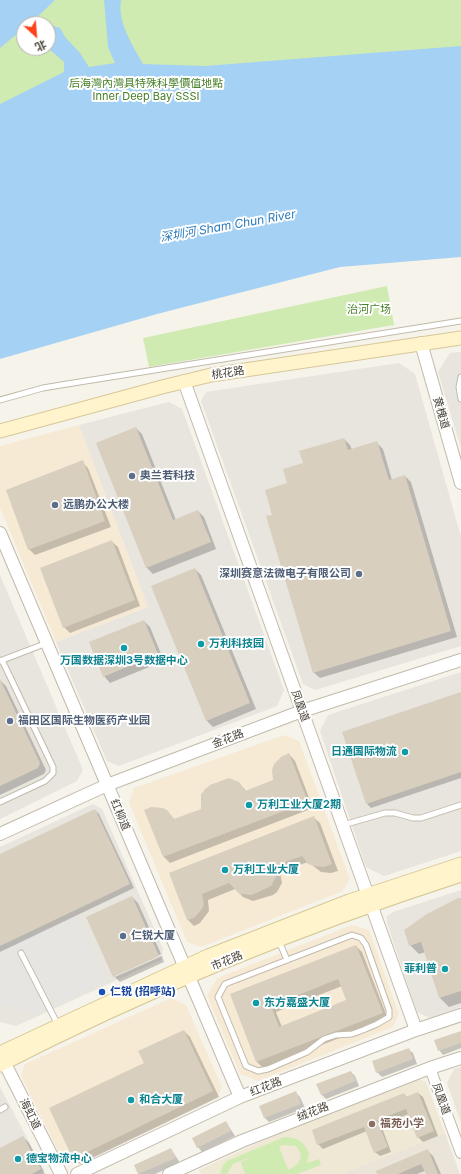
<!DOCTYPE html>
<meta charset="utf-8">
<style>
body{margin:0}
#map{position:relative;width:461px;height:1174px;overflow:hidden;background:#f6f3ea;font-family:Inter,"Noto Sans SC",sans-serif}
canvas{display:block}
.north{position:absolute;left:16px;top:16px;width:40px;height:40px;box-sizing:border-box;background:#fff;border:1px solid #b7b4af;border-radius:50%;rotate:154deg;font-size:11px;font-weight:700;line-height:16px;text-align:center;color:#4a4438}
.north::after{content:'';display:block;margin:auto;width:14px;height:18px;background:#ff4218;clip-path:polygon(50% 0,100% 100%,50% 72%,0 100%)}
</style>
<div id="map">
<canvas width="461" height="1174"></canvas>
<div class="north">北</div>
</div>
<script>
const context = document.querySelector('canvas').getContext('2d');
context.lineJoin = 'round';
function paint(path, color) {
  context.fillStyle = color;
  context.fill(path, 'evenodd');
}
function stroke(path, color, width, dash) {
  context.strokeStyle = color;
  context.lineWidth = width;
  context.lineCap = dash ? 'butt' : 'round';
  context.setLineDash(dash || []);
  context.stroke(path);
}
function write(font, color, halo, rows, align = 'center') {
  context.font = font + ' Inter,"Noto Sans SC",sans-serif';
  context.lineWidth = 4;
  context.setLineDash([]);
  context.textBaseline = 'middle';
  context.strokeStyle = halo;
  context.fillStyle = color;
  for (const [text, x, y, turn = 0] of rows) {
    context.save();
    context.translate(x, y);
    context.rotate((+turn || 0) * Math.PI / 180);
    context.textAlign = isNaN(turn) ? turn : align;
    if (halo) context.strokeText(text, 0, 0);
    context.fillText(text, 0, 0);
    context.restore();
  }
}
paint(new Path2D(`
 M461,1067V1123L447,1083L454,1069Z
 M445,1133L460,1174H340Z`), '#eae5d8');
paint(new Path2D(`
 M79,425L148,607L56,642L0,508V446Z
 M284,735L299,741L350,879L343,891L201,947L187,942L129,803L134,788Z
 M352,925L369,930L399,1014L393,1027L258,1081L240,1074L207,996L217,978Z
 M171,998L186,1005L222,1087L218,1097L76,1165L63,1161L21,1076L25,1064Z`), '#f7ead5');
paint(new Path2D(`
 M461,352V448L438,372L450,353Z
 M399,363L415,374L461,537V646L315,690L303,684L201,401L206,392Z
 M169,402L182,409L284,690L277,706L119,766L107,761L56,642L148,607L79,425Z
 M0,575L83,770L77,781L0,819Z
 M461,672V851L384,876L366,867L320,731L328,715Z
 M93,804L102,809L163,949L161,960L16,1026L0,1022V847Z
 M461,890V1007L430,1018L417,1012L387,923V916L393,912Z
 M0,1087L44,1170L42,1174H0Z`), '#e8e4de');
paint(new Path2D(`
 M418,1079L426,1082L445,1133L340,1174H201L199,1170L275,1135Z`), '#efe8d4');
paint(new Path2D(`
 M0,0H461V127L0,104ZM24,24H48V48H24Z
 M387,286L394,325L149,367L143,338Z
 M284,1137C297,1137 304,1141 309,1153L307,1163L319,1159L321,1165L297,1174H245L241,1162L254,1156L233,1164L227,1174H220L223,1165L227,1161ZM283,1145L296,1146L301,1154L299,1163L288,1170L279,1147Z`), '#cfebb2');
paint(new Path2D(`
 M76,914L108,980L37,1014L0,1003V950Z`), '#e7e5e2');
paint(new Path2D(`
 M0,0H55L32,22L24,24V28L0,48Z
 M104,0H121C117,22 133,46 143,64L205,66L461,46V257L340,267L157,314L0,359V104L64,72V62L48,48V24H40L42,23L60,28L65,37L80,53L89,67L115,63L108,47Z`), '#a5d1f4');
paint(new Path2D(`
 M136,428L142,434L176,520L198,511L204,517L216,549L153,574L147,568L97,443Z
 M344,439L350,445L352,450L377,443L383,449L392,480L405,476L411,482L457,637L320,678L313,672L274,515L289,484L304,464Z
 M82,462L88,468L111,527L35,555L29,549Z
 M111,541L118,547L140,606L70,633L64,627Z
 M195,569L201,575L256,709L213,727L207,721L152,586Z
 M144,621L150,627L164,661L110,683L104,676Z
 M0,680L6,686L46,770L44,774L0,795Z
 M461,693V778L371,808L367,804Z
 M289,754L295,761L313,808L170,863L164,857L146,811H167L175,820L202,809L201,799L205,789L224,780L239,783L247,792L274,781Z
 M95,810L99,814L134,888L0,952V855Z
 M313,817L320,823L338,871L331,873L321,872L308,862L280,872L282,883L277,892L273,895L253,901L243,897L235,889L208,900L209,911L200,923L194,926L188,920L170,873Z
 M132,897L138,903L161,954L115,975V977L162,956L164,962L120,982L114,976Z
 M461,899V1003L449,1007L440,998L426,952L419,954L410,945Z
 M356,946L362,952L388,1019L263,1068L257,1062L231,995ZM342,986L347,1001L282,1027L276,1012Z
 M184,1031L190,1037L219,1097L80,1164L74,1158L145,1063Z
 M461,1032V1048L443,1055L439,1050Z
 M408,1049L413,1053L417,1064L382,1077L377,1072Z
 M351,1072L355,1076L359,1086L326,1099L322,1095L318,1085Z
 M296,1093L300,1097L305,1108L269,1122L264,1117Z
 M418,1093L423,1097L438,1136L423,1142L418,1137L409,1114L381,1125L391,1152L380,1156L375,1152L367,1131L323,1149L318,1144L404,1094L407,1097Z
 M226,1122L235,1136L202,1152L198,1147Z
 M23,1137L29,1143L45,1174H0V1149Z
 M171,1149L180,1163L155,1174H139L135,1166Z
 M427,1150L433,1156L441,1174H427L425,1171L417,1174H379Z`), '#0003');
paint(new Path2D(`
 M136,427L173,520L198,510L211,542L146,568L96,443Z
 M344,438L348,450L377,441L389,480L405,475L451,631L313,673L266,516L272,515L265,490L287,483L283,469L303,463L299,451Z
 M83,460L105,521L28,550L6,490Z
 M112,540L135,600L63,628L40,568Z
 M195,568L250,703L206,721L151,586Z
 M144,620L158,654L103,677L89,642Z
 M0,679L40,763L38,768L0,786Z
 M461,692V772L366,804L342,732Z
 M289,753L308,802L163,857L144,810L151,807L163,808L167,810L174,819L201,809V794L210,785L229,778L239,782L245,791L273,780L272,770L274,764L281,757Z
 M95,809L130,884L0,946V854Z
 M314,816L332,864L324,867L314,866L308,864L302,856L274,866L276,877L271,886L252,895L240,894L229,883L202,894L204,905L202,909L194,918L187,920L169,873Z
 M132,896L159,956L113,977L86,917Z
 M458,898H461V991L439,998L421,942L409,946L404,930L427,914Z
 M356,945L383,1013L256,1062L230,994ZM338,979L346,1000L279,1027L271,1006Z
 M184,1030L213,1091L73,1159L49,1108L144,1063L138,1051Z
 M461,1031V1043L438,1051L434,1040Z
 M409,1048L413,1059L376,1073L372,1061Z
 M351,1071L356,1081L321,1095L316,1084Z
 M296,1091L301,1104L264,1118L259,1106Z
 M418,1092L434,1131L417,1138L406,1109L377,1120L388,1147L374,1153L364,1127L317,1145L312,1130L404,1093L406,1097Z
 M226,1121L231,1131L197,1148L192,1138Z
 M23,1136L41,1169L32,1174H0V1148Z
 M171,1148L176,1158L138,1174L134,1165Z
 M428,1149L438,1174H426L421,1164L398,1174H377L376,1171Z`), '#d8cfbf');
const service = new Path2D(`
 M461,377L459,387L461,399
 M0,400L43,388L67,384L461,321
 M0,661L47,643
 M0,802L45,781L53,773V767L2,660
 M343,825L385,813H395L413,818H421L461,805
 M352,935L361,938L366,945L389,1010V1017L377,1024L363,1030L352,1034L336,1035L324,1039L307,1052L268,1069L258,1071L246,1066L218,997L225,984Z
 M279,941L287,960
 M21,953L58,1025
 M0,1110L5,1107`);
const minor = new Path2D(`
 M430,1068L461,1153`);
const tertiary = new Path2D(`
 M421,343L461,483
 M184,381L416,1030
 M0,533L240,1097
 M0,834L107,785L302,711L461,660
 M0,1054L61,1174
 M77,1174L240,1097L416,1030L461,1015
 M169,1174L242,1141L430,1068L461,1058`);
const secondary = new Path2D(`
 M0,431L162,387L211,375L461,338
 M0,1053L208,956L349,901L461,864
 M0,1065C148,989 303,926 461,875`);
stroke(service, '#c2bbac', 7);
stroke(minor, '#c2bbac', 12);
stroke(tertiary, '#c2bbac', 14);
stroke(secondary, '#d7c899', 15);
stroke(service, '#fff', 5);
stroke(minor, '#fff', 10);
stroke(tertiary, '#fff', 12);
stroke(secondary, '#fff4cb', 13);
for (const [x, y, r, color] of [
 [132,476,4,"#5c6f8a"],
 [55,505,4,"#5c6f8a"],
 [359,574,4,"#5c6f8a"],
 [201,644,4,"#0f9aa8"],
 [124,648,4,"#0f9aa8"],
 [10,721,4,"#5c6f8a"],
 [405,752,4,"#0f9aa8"],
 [249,805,4,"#0f9aa8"],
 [225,870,4,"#0f9aa8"],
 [123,936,4,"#5c6f8a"],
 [445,969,4,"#0f9aa8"],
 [102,992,4,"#1a4fb4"],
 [256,1003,4,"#0f9aa8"],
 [131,1100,4,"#0f9aa8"],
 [372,1124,4,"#8d6e63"],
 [18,1159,4,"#0f9aa8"]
]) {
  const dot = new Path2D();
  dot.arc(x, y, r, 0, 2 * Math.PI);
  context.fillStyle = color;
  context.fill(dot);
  stroke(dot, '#fff', 1.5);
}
write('11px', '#468027', '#fff', [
 ["后海灣內灣具特殊科學價值地點",146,84],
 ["Inner Deep Bay SSSI",146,97],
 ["治河广场",369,310]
]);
write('11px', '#4a4438', '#fff', [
 ["桃花路",228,373,-9],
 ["黄槐道",441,413,74],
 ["凤凰道",300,706,70],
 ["金花路",228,739,-21],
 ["红柳道",120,815,67],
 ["市花路",227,961,-22],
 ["红花路",266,1087,-21],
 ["凤凰道",441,1099,70],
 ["绒花路",313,1112,-21],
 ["海虹道",30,1114,63]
]);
write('bold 11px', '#4e5e75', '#fff', [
 ["奥兰若科技",140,476],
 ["远鹏办公大楼",63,505],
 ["深圳赛意法微电子有限公司",351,574,"right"],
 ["福田区国际生物医药产业园",18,721],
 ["仁锐大厦",131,936]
], 'left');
write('bold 11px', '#0d838f', '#fff', [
 ["万利科技园",209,644],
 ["万国数据深圳3号数据中心",124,661,"center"],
 ["日通国际物流",397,752,"right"],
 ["万利工业大厦2期",257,805],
 ["万利工业大厦",233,870],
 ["菲利普",437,969,"right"],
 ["东方嘉盛大厦",264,1003],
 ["和合大厦",139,1100],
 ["德宝物流中心",26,1159]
], 'left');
write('bold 11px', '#164399', '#fff', [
 ["仁锐 (招呼站)",110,992]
], 'left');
write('bold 11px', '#785e54', '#fff', [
 ["福苑小学",380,1124]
], 'left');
write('italic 12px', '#2b7abc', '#fff', [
 ["深圳河 Sham Chun River",228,226,-10]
]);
</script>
